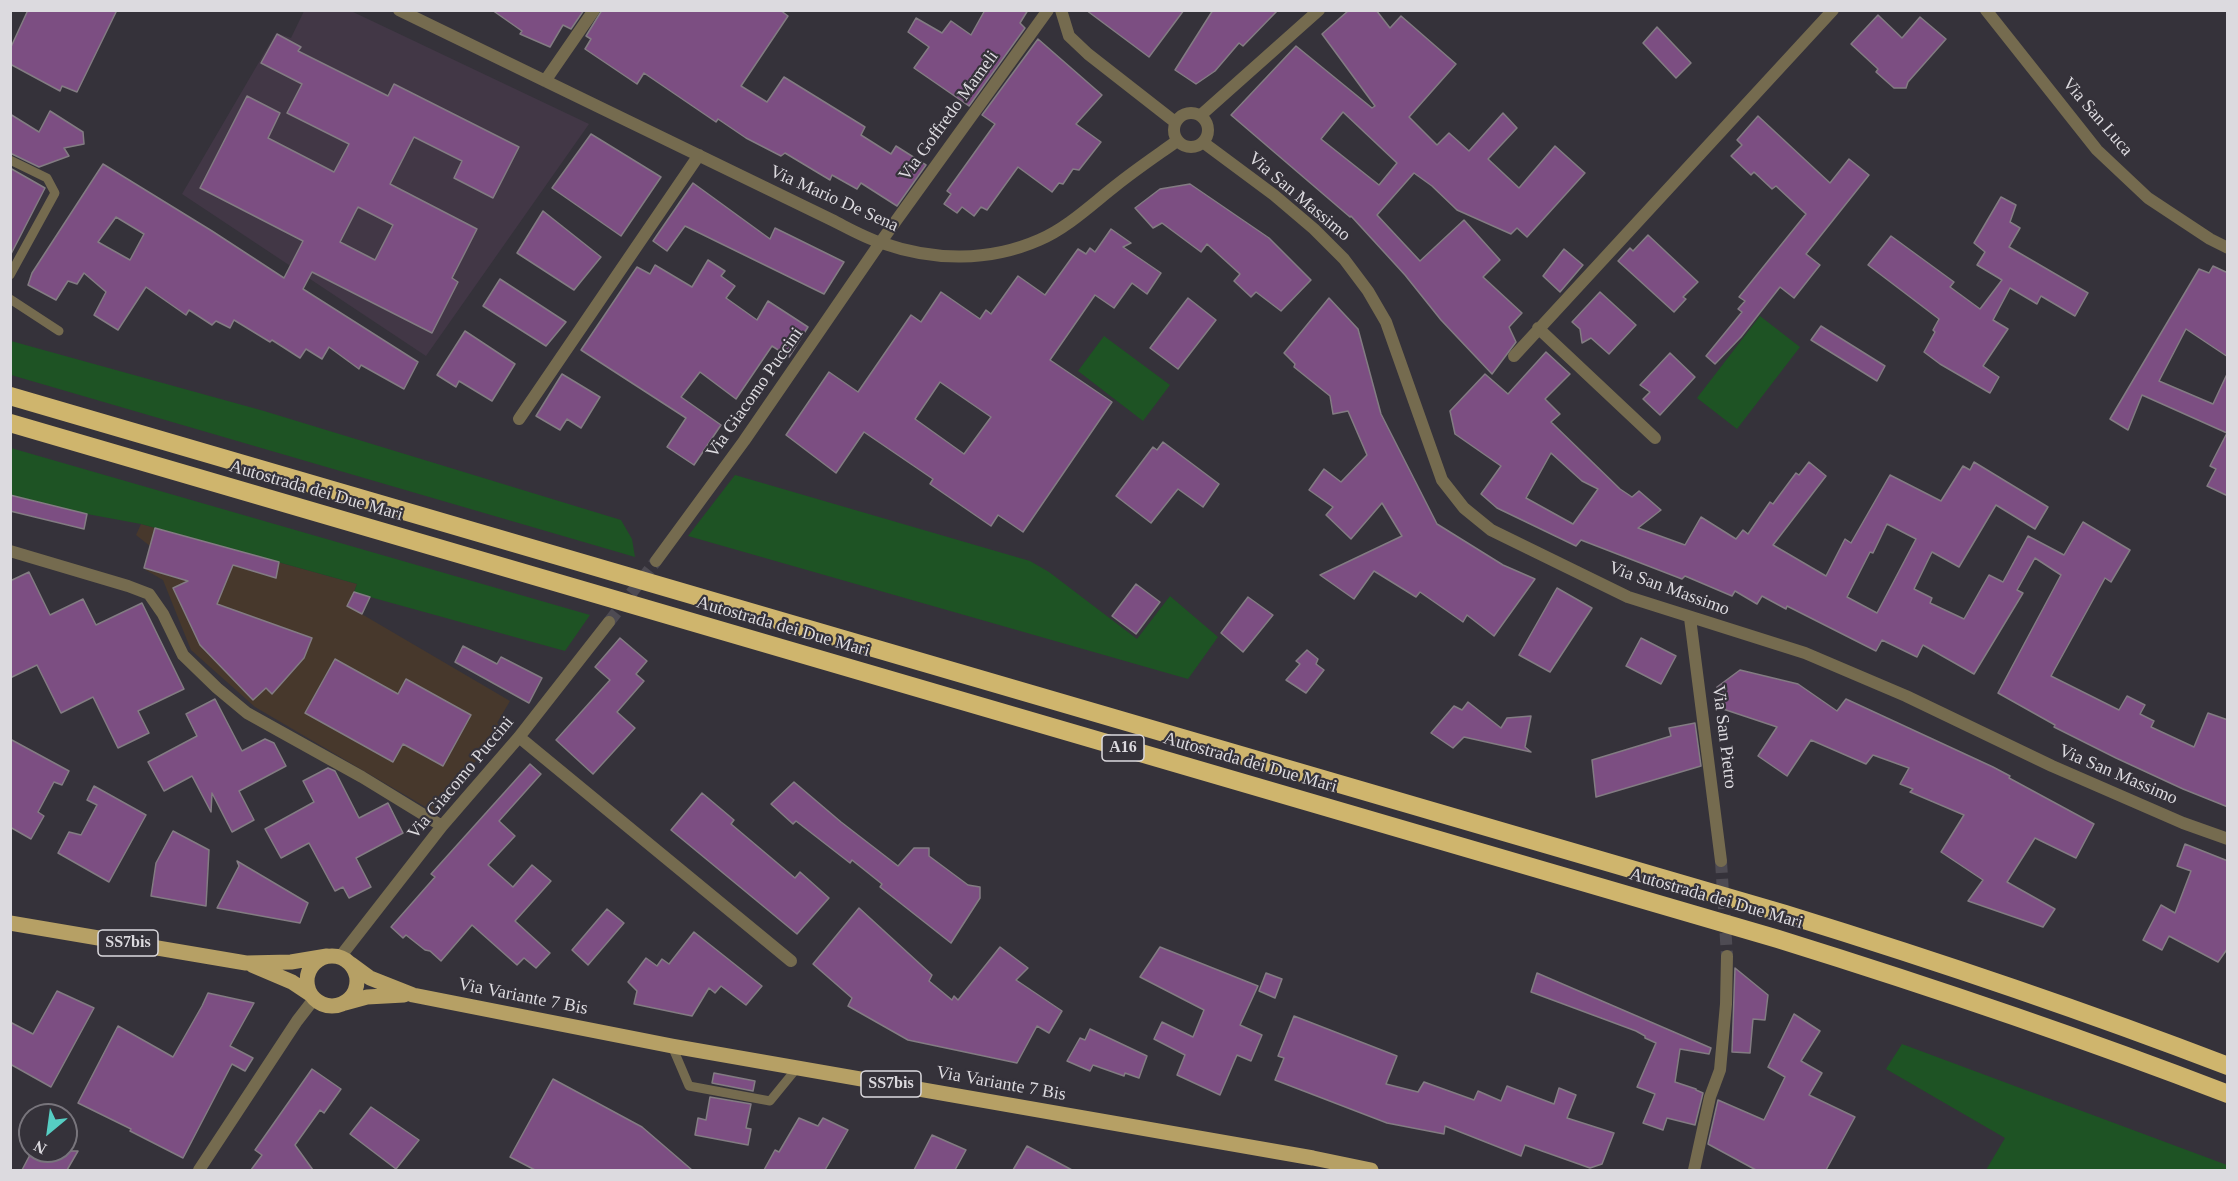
<!DOCTYPE html>
<style>
body{margin:0}
#map{position:relative;width:2238px;height:1181px;overflow:hidden;background:#35323a;font-family:"Times New Roman",serif}
canvas{display:block}
.frame{position:absolute;inset:0;border:12px solid #dcdadf;pointer-events:none}
.north{position:absolute;left:18px;top:1103px;width:60px;height:60px;box-sizing:border-box;background:#35323a;border:2px solid #78757c;border-radius:50%;rotate:209deg;font-size:16px;font-weight:700;line-height:24px;text-align:center;color:#dcdadf}
.north::after{content:'';display:block;margin:auto;width:21px;height:27px;background:#56cec3;clip-path:polygon(50% 0,100% 100%,50% 72%,0 100%)}
</style>
<div id="map">
<canvas width="2238" height="1181"></canvas>
<div class="frame"></div>
<div class="north">N</div>
</div>
<script>
const context = document.querySelector('canvas').getContext('2d');
context.lineJoin = 'round';
function paint(path, color) {
  context.fillStyle = color;
  context.fill(path, 'evenodd');
}
function stroke(path, color, width, dash) {
  context.strokeStyle = color;
  context.lineWidth = width;
  context.lineCap = dash ? 'butt' : 'round';
  context.setLineDash(dash || []);
  context.stroke(path);
}
function write(font, color, halo, rows, align = 'center') {
  context.font = font + ' "Times New Roman",serif';
  context.lineWidth = 4.5;
  context.setLineDash([]);
  context.textBaseline = 'middle';
  context.strokeStyle = halo;
  context.fillStyle = color;
  for (const [text, x, y, turn = 0] of rows) {
    context.save();
    context.translate(x, y);
    context.rotate((+turn || 0) * Math.PI / 180);
    context.textAlign = isNaN(turn) ? turn : align;
    if (halo) context.strokeText(text, 0, 0);
    context.fillText(text, 0, 0);
    context.restore();
  }
}
paint(new Path2D(`
 M141,524L357,584L348,606L510,701L497,723L503,728L434,812L255,707L191,650L163,580L144,569L150,546L136,535Z`), '#47382c');
paint(new Path2D(`
 M304,11H351L589,124L426,356L182,194L276,33L291,38Z`), '#423746');
paint(new Path2D(`
 M1760,316L1800,347L1737,429L1697,398Z
 M1104,336L1170,385L1143,421L1078,371Z
 M11,341L264,411L621,520L632,539L635,557L11,375Z
 M11,448L590,615L565,651L370,597L354,592L357,584L141,524L87,514L11,495Z
 M735,475L1030,561L1049,572L1137,639L1170,596L1218,637L1188,679L688,536Z
 M1902,1044L2227,1165V1170H1986L2005,1138L1886,1069Z`), '#1e5324');
const building = new Path2D(`
 M28,10H117L77,92L62,86L60,91L10,64V49Z
 M492,10H584L571,29L563,25L550,47L520,34L522,31Z
 M602,10H780L788,16L741,86L767,102L784,77L865,127L861,135L891,154L896,146L926,165L897,206L861,183L857,189L832,175L830,180L785,153L781,156L746,138L718,119L716,122L644,73L637,84L585,49L591,39L586,36Z
 M985,10H1028L1020,23L1025,28L969,106L914,68L929,47L908,32L916,18L942,33L951,21L971,35Z
 M1086,10H1184L1149,57Z
 M1213,10H1278L1243,46L1239,43L1215,71L1196,84L1175,70Z
 M1349,10H1376L1390,28L1401,16L1456,64L1409,117L1437,145L1449,133L1469,151L1503,113L1517,128L1488,159L1519,188L1555,146L1585,173L1527,237L1517,228L1511,234L1457,210L1432,186L1414,173L1377,215L1420,261L1464,220L1500,260L1483,277L1522,313L1509,327L1516,342L1492,374L1441,320L1405,275L1351,216L1350,217L1231,115L1296,46L1372,108L1375,106L1322,34ZM1343,112L1397,163L1379,185L1321,139Z
 M1878,15L1902,38L1920,17L1946,39L1908,82L1906,88H1894L1876,72L1878,69L1851,44Z
 M1657,27L1691,63L1676,78L1643,43Z
 M277,34L301,47L298,51L388,96L394,84L519,147L493,198L454,178L462,161L414,137L390,184L477,229L452,278L458,282L432,333L312,272L303,289L418,362L404,389L361,365L359,369L329,347L322,359L306,349L300,358L272,340L270,342L234,320L230,328L216,321L212,325L189,310L186,315L146,287L118,330L94,315L106,292L84,273L77,284L68,281L56,300L28,285L32,273L103,164L212,231L284,278L303,241L200,188L247,96L280,113L268,138L334,172L349,144L287,113L302,84L261,63ZM358,207L393,225L375,260L340,242ZM116,217L144,234L130,260L98,242Z
 M1038,39L1102,95L1076,124L1101,142L1079,170L1073,169L1063,184L1059,183L1052,192L1018,167L987,210L981,207L974,216L962,207L957,213L944,204L951,194L947,191L995,124L982,115Z
 M50,111L83,132L84,144L64,148L69,156L39,167L10,153V114L39,132Z
 M1758,116L1830,183L1849,159L1869,175L1806,254L1820,265L1794,298L1780,287L1741,337L1715,364L1706,356L1742,312L1738,309L1745,301L1739,297L1806,214L1776,186L1772,189L1754,172L1751,175L1731,156L1742,145L1737,140Z
 M591,134L661,177L621,236L552,188Z
 M10,168L45,188L10,256Z
 M693,183L770,239L775,228L844,262L824,294L685,226L667,251L653,241Z
 M1190,184L1269,238L1311,280L1281,311L1256,292L1251,297L1234,281L1240,274L1207,244L1201,252L1162,223L1153,228L1135,208L1160,189Z
 M2001,197L2016,205L2010,222L2020,228L2009,247L2088,293L2075,316L2041,296L2037,304L2010,288L1993,320L2008,329L1983,366L1999,377L1990,393L1940,364L1924,352L1935,332L1933,330L1939,319L1868,265L1891,236L1954,282L1950,287L1980,309L2002,280L1977,265L1985,252L1974,243Z
 M543,211L601,257L574,290L517,253Z
 M1111,229L1131,243L1123,247L1161,273L1147,294L1132,283L1114,308L1095,295L1050,360L1112,402L1023,532L998,515L991,526L930,484L933,479L864,432L836,473L786,435L829,372L858,392L911,315L921,322L941,292L980,319L986,310L991,314L1018,276L1045,295L1078,249L1086,254L1090,248L1095,252ZM940,382L991,417L964,454L915,419Z
 M1648,235L1698,282L1683,297L1686,299L1674,312L1618,261L1630,248L1633,251Z
 M1564,249L1583,265L1560,292L1543,276Z
 M708,260L725,271L721,276L735,286L726,298L757,320L768,301L808,327L789,357L772,346L736,399L700,372L681,397L721,425L694,465L667,447L686,418L581,350L637,267L650,274L655,265L692,287Z
 M2213,266L2228,273V357L2186,329L2159,381L2213,404L2228,372V496L2207,486L2216,469L2210,466L2227,433L2142,395L2128,430L2110,419L2199,269L2209,273Z
 M500,279L566,322L546,346L483,306Z
 M1600,292L1636,325L1609,354L1591,338L1582,343L1580,329L1572,322Z
 M1188,298L1216,320L1178,369L1150,348Z
 M1329,298L1358,329L1381,414L1437,524L1503,565L1535,579L1494,636L1467,615L1463,622L1420,592L1416,597L1374,571L1354,599L1320,575L1402,536L1382,503L1351,539L1326,515L1333,507L1309,490L1324,469L1341,482L1367,455L1348,411L1333,414L1330,396L1294,367L1295,364L1284,353Z
 M1821,326L1885,366L1877,381L1811,340Z
 M465,331L515,364L492,401L459,381L456,387L437,375Z
 M1546,352L1570,374L1545,399L1560,414L1551,422L1620,489L1632,497L1639,491L1661,510L1638,528L1685,545L1701,517L1736,539L1743,530L1748,534L1770,502L1773,504L1796,473L1799,475L1809,462L1826,476L1773,545L1826,576L1845,539L1851,543L1890,475L1941,501L1963,466L1970,470L1974,462L2048,507L2035,529L1996,505L1959,567L1932,552L1914,589L1932,598L1930,603L1964,619L1989,575L2003,582L2028,536L2064,555L2083,522L2130,550L2111,582L2105,578L2051,676L2119,710L2127,696L2145,705L2140,714L2154,721L2151,727L2194,747L2208,713L2228,720V807L2183,789L2116,758L2054,727L2055,725L1998,693L2061,575L2035,558L2017,590L2023,593L1974,674L1923,645L1917,657L1882,640L1876,651L1787,606L1786,609L1762,596L1757,604L1735,591L1732,596L1685,576L1682,579L1581,540L1576,546L1497,508L1481,494L1501,466L1455,434L1450,411L1485,374L1508,394ZM1551,453L1582,481L1598,489L1573,524L1526,498ZM1887,524L1916,539L1877,613L1847,597L1870,552L1873,553Z
 M1670,353L1695,377L1660,415L1643,399L1650,392L1640,385Z
 M562,374L600,397L581,428L567,419L560,430L536,416Z
 M1163,442L1219,484L1203,507L1178,489L1151,523L1116,496L1153,447L1157,450Z
 M10,495L87,514L84,529L10,511Z
 M155,528L279,562L276,578L233,565L217,604L312,638L304,658L272,694L266,688L253,700L200,645L173,588L188,581L144,568Z
 M29,572L50,615L83,599L96,625L142,603L184,689L138,711L149,733L118,748L93,697L61,713L37,665L10,678V581Z
 M1136,584L1160,602L1136,634L1112,616Z
 M1557,588L1592,608L1550,672L1519,655Z
 M354,592L370,597L362,614L347,606Z
 M1248,597L1273,615L1243,652L1221,633Z
 M620,638L647,661L636,674L644,681L617,712L635,728L593,774L556,740L610,680L595,667Z
 M1641,638L1676,656L1661,684L1626,666Z
 M463,646L497,664L501,657L542,678L529,703L455,662Z
 M1307,650L1318,659L1316,664L1324,670L1306,693L1286,680L1300,664L1296,661Z
 M335,659L398,694L406,679L471,715L443,766L403,744L393,762L305,713Z
 M1740,670L1798,684L1837,711L1846,699L1993,767L2010,776L2009,778L2094,824L2076,858L2035,838L2007,882L2055,909L2043,927L1968,901L1983,880L1941,852L1964,815L1910,792L1913,789L1900,784L1909,768L1873,755L1866,764L1811,740L1787,776L1758,756L1777,727L1720,708L1717,687Z
 M215,699L242,751L265,739L274,743L286,766L239,791L254,820L232,832L212,793L211,812L192,776L164,791L148,762L197,736L186,714Z
 M1468,702L1501,728L1507,718L1531,716L1525,747L1531,752L1464,737L1453,748L1431,733L1454,706L1462,710Z
 M1695,723L1701,766L1596,797L1592,760L1671,736L1669,728Z
 M10,739L69,771L62,785L54,782L38,812L44,816L31,839L10,827Z
 M530,764L541,774L499,821L515,836L488,865L513,887L532,865L551,881L515,921L550,953L536,968L524,958L517,965L472,925L441,961L430,951L425,950L406,935L403,938L391,927L435,877L431,874Z
 M328,768L335,771L359,818L388,803L403,833L356,858L371,887L349,898L343,887L335,891L309,843L281,858L265,829L314,802L303,781Z
 M794,782L841,822L898,866L914,848H929V856L968,885L980,887V898L951,943L880,887L882,884L852,860L850,863L796,821L793,824L771,804Z
 M94,786L146,815L109,882L58,853L69,832L81,835L97,805L87,800Z
 M702,793L734,820L731,824L795,878L800,872L829,898L797,934L671,830Z
 M173,831L209,850L206,906L151,896L156,863Z
 M2185,844L2228,861V948L2218,962L2169,936L2162,950L2143,940L2161,905L2175,913L2191,871L2177,866Z
 M237,861L308,903L300,923L217,908L239,866Z
 M859,908L932,975L929,981L952,1000L954,996L958,1000L1000,947L1028,968L1016,980L1062,1011L1049,1033L1037,1026L1017,1063L908,1040L848,1006L852,998L813,964Z
 M607,909L624,923L588,965L572,950Z
 M694,932L762,986L746,1005L721,986L715,993L709,988L692,1016L634,1004L637,991L628,982L646,958L657,966L662,959L669,964Z
 M1160,947L1258,986L1240,1025L1262,1035L1251,1061L1237,1055L1220,1095L1177,1075L1185,1055L1154,1039L1162,1022L1193,1037L1204,1010L1140,977Z
 M1735,968L1768,995L1765,1020L1753,1019L1750,1053L1732,1052Z
 M1266,973L1282,979L1275,998L1259,991Z
 M1537,973L1711,1048L1709,1054L1680,1049L1675,1082L1696,1089V1090L1703,1093L1695,1125L1667,1118L1663,1130L1643,1123L1655,1094L1637,1087L1656,1043L1645,1038V1036L1636,1031L1531,992Z
 M57,991L94,1008L51,1087L10,1064V1022L33,1034Z
 M208,993L254,1003L230,1046L253,1058L245,1071L232,1064L183,1158L130,1131L131,1129L78,1103L118,1026L173,1057L202,1006Z
 M1794,1014L1820,1031L1801,1061L1822,1073L1809,1095L1855,1117L1826,1170H1756L1708,1144L1718,1100L1764,1120L1785,1077L1768,1067Z
 M1294,1016L1397,1056L1386,1084L1418,1092L1424,1082L1474,1100L1478,1091L1501,1101L1507,1086L1554,1104L1559,1088L1576,1095L1567,1118L1614,1133L1602,1164L1590,1168L1525,1145L1521,1156L1445,1126L1444,1134L1387,1123L1275,1080L1284,1058L1278,1056Z
 M1090,1029L1147,1056L1139,1078L1125,1073L1124,1076L1093,1065L1090,1071L1067,1061L1080,1038L1085,1040Z
 M312,1069L341,1089L324,1113L320,1110L295,1145L313,1170H251L262,1155L255,1150Z
 M714,1073L755,1081L753,1091L712,1083Z
 M553,1079L642,1127L692,1170H535L510,1157Z
 M710,1097L751,1104L746,1128L751,1129L748,1145L695,1135L698,1118L706,1120Z
 M371,1107L419,1140L396,1169L350,1134Z
 M799,1118L818,1126L823,1118L848,1130L825,1170H764L775,1150L779,1152Z
 M932,1135L966,1150L955,1170H914Z
 M1027,1146L1072,1170H1013Z
 M32,1151H78L67,1170H22Z`);
paint(building, '#7c4e82');
stroke(building, '#837c83', 1.5);
stroke(new Path2D(`
 M609,622L656,561
 M1721,861L1727,956`), '#4e4b53', 12, [12, 6]);
stroke(new Path2D(`
 M10,160L47,178L55,193L10,275
 M10,299L59,331
 M672,1046L689,1086L770,1101L797,1068`), '#756b4f', 9);
stroke(new Path2D(`
 M399,10L832,220C848,228 865,238 882,243C933,261 989,262 1039,240C1067,228 1091,205 1114,187C1135,170 1156,156 1177,141
 M1061,10L1069,36L1088,54L1175,122
 M1986,10L2097,150L2148,198L2210,239L2228,248
 M545,81L594,10
 M1174 130a17 17 0 1 1 34 0a17 17 0 1 1-34 0Z
 M1201,115L1319,10
 M1204,143L1274,195L1314,229L1344,259L1368,291L1386,322L1442,480L1464,508L1491,530L1628,597L1805,653L1906,696L2052,766L2183,823L2228,839
 M1538,328L1655,438
 M1514,356L1833,10
 M519,419L699,155
 M10,551L128,586L149,594L163,614L183,655L217,688L247,713L362,777L442,826
 M656,561L744,441L880,243L1048,10
 M1690,618L1721,861
 M519,737L791,961
 M340,957L442,826L519,737L609,622
 M199,1170L297,1021L314,999
 M1694,1170L1710,1097L1720,1070L1726,1004L1727,956`), '#756b4f', 12);
stroke(new Path2D(`
 M10,923L246,963L291,962L327,956
 M307 981a25 25 0 1 1 50 0a25 25 0 1 1-50 0Z
 M351,964L370,978L413,995L672,1046L1313,1158L1371,1170
 M252,965L292,982L310,994
 M345,1003L367,997L404,995`), '#b6a065', 15);
stroke(new Path2D(`
 M10,396L1785,914C1934,960 2082,1010 2228,1066
 M10,423L1778,939C1929,986 2080,1037 2228,1094`), '#cfb56d', 18);
for (const [x, y, w] of [
 [1123,748,42],
 [128,943,60],
 [891,1084,60]
]) {
  const box = new Path2D();
  box.roundRect(x - w / 2, y - 13, w, 26, 4.5);
  context.fillStyle = '#35323a';
  context.fill(box);
  stroke(box, '#dcdadf', 1.5);
}
write('bold 16px', '#dcdadf', null, [
 ["A16",1123,748],
 ["SS7bis",128,943],
 ["SS7bis",891,1084]
]);
write('18px', '#dcdadf', '#35323a', [
 ["Via Goffredo Mameli",949,116,-54],
 ["Via San Luca",2097,117,49],
 ["Via San Massimo",1299,197,40],
 ["Via Mario De Sena",834,199,24],
 ["Via Giacomo Puccini",755,393,-55],
 ["Autostrada dei Due Mari",316,491,16],
 ["Via San Massimo",1669,589,20],
 ["Autostrada dei Due Mari",783,627,16],
 ["Via San Pietro",1724,737,83],
 ["Autostrada dei Due Mari",1250,763,16],
 ["Via San Massimo",2118,775,23],
 ["Via Giacomo Puccini",461,778,-50],
 ["Autostrada dei Due Mari",1716,899,16],
 ["Via Variante 7 Bis",523,997,11],
 ["Via Variante 7 Bis",1001,1084,10]
]);
</script>
